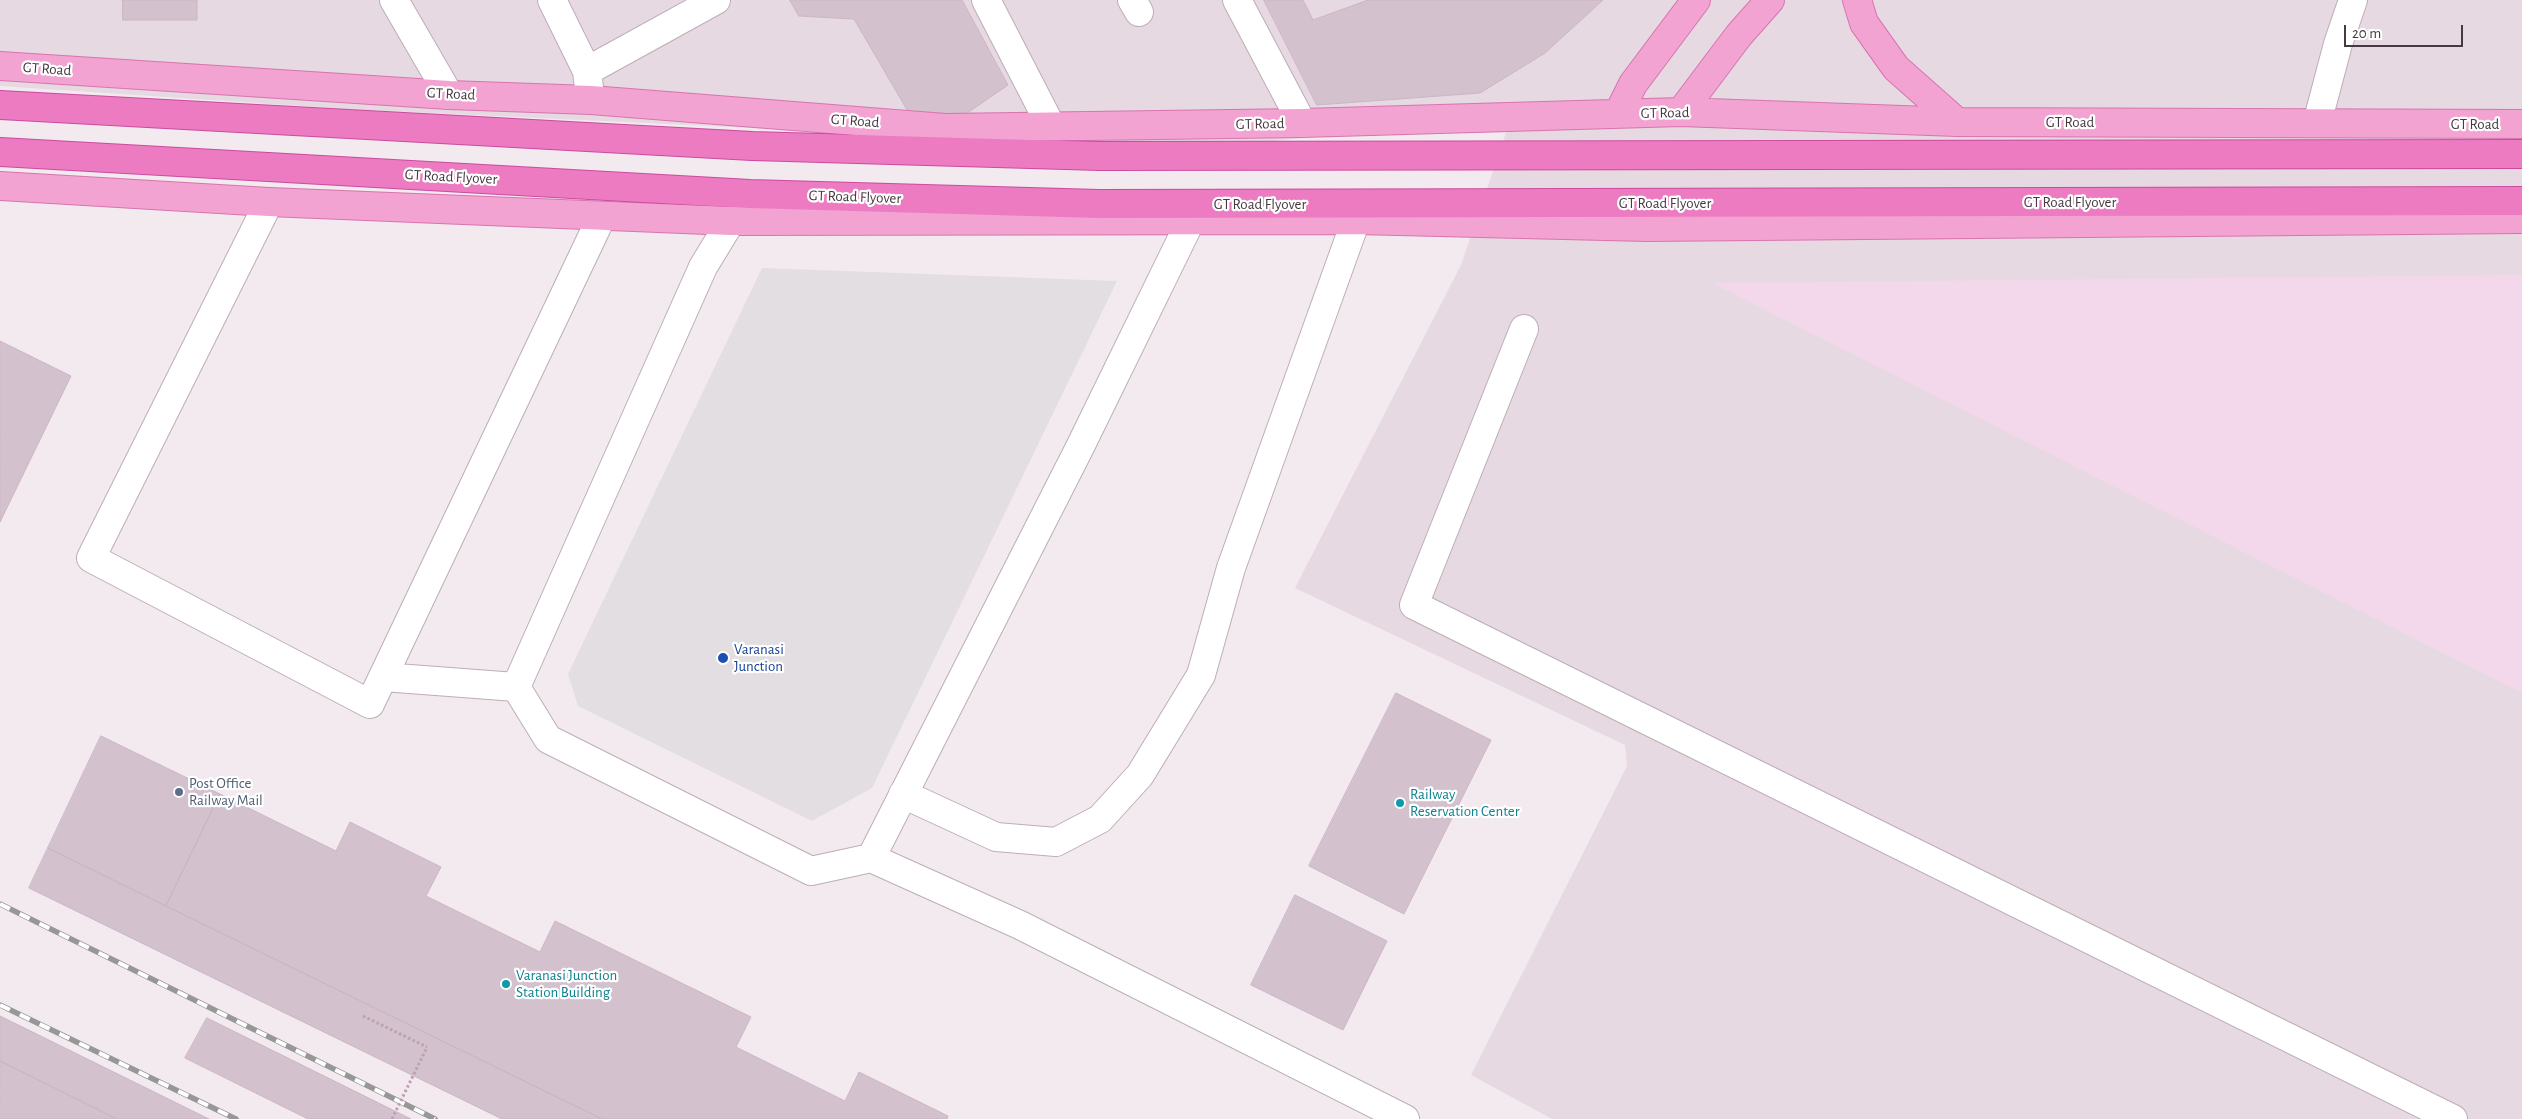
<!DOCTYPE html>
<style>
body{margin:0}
#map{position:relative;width:2522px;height:1119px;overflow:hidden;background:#f3eaef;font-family:"Alegreya Sans",sans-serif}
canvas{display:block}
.scale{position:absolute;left:2344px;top:25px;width:119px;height:22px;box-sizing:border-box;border:2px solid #463942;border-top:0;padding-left:6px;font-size:15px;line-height:18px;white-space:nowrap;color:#463942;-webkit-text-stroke:4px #fff;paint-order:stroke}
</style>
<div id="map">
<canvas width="2522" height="1119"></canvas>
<div class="scale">20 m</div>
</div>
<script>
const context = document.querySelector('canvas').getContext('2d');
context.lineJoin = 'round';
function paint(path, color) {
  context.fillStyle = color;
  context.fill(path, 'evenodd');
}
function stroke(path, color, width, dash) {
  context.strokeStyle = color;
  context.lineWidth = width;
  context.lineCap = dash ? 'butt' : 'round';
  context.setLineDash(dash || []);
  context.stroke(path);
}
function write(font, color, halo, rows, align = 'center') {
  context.font = font + ' "Alegreya Sans",sans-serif';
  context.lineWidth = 4.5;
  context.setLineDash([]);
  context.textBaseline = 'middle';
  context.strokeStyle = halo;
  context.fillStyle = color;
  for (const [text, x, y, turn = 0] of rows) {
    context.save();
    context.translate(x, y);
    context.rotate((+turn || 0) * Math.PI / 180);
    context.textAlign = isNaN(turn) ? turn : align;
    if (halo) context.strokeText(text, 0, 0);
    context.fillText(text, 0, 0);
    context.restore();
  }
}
paint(new Path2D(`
 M0,0H2522V1119H1552L1471,1075L1627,766L1625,745L1295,588L1461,265L1512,115L1200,149L346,109L0,86Z`), '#e6d9e1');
paint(new Path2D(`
 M2522,275V693L1712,283Z`), '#f2d8ea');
paint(new Path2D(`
 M762,268L1117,281L872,788L812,821L578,706L568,674Z`), '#e2dee1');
const building = new Path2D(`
 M123,0H197V20H123Z
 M790,0H962L1008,85L957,120H913L854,19L799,16Z
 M1264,0H1303L1313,20L1368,0H1603L1545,53L1480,93L1317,105Z
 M0,341L71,376L0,522Z
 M1396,693L1491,740L1404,914L1309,866Z
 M101,736L220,794L166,906L48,848Z
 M220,794L336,851L350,822L441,867L426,896L540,952L555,921L751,1017L736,1047L845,1101L859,1072L948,1116L947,1119H602L166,906Z
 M48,848L166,906L602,1119H502L29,888Z
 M1295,895L1387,941L1343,1030L1251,985Z
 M0,1016L209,1119H117L0,1061Z
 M207,1018L411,1119H308L185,1058Z
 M0,1061L117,1119H0Z`);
paint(building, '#d3c1cd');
stroke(building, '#cdb5c5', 1);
const minor = new Path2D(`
 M394,0L449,95
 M552,0L587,71L589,88
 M986,0L1051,126
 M1132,0L1139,12
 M1237,0L1302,123
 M587,71L716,0
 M2317,123L2338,44L2353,0
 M269,202L91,558L370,704L602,216
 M731,221L703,267L516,687L548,739L811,871L871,858L1080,447L1191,220
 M1524,329L1414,605L2453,1119
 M383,677L516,687
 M903,794L996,837L1056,842L1100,819L1140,775L1201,675L1231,568L1356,220
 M871,858L1020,925L1405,1119`);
const major = new Path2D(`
 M1857,0L1864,23L1896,68L1957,122
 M0,66L449,95L591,100L945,128L1302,123L1681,112L1957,122L2522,124
 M1681,112L1739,35L1770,0
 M1618,114L1633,84L1696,0
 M0,186L269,202L731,221L1356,220L1647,227L2522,219`);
const highway = new Path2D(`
 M0,105L752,146L1100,156L2522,154
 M0,152L750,194L1099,204L2522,201`);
stroke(minor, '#bdadb8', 30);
stroke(major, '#d675ae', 30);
stroke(highway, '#cb4b9f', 30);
stroke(new Path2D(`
 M363,1016L427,1047`), '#bda0b3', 3, [2.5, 2.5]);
stroke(minor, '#fff', 28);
stroke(major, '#f3a3d1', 28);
stroke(highway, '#ed7bc2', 28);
const rail = new Path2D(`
 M0,904L435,1119
 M0,1005L236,1119`);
stroke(rail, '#979797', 5.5);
stroke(rail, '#fff', 4, [11]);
stroke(new Path2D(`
 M392,1119L427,1047`), '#bda0b3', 3, [2.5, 2.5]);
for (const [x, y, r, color] of [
 [723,658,6,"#1a4fb4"],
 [179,792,5,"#5c6f8a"],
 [1400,803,5,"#0f9aa8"],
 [506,984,5,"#0f9aa8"]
]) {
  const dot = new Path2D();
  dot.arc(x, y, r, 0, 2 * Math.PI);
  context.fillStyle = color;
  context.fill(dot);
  stroke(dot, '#fff', 2);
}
write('15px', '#463942', '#fff', [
 ["GT Road",47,69,4],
 ["GT Road",451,94,3],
 ["GT Road",1665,113,-1],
 ["GT Road",855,121,4],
 ["GT Road",2070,122],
 ["GT Road",1260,124,-1],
 ["GT Road",2475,124],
 ["GT Road Flyover",451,177,3],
 ["GT Road Flyover",855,197,2],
 ["GT Road Flyover",2070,202],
 ["GT Road Flyover",1665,203],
 ["GT Road Flyover",1260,204]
]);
write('15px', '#164399', '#fff', [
 ["Varanasi",734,649],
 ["Junction",734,666]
], 'left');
write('15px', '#4e5e75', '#fff', [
 ["Post Office",189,783],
 ["Railway Mail",189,800]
], 'left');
write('15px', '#0d838f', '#fff', [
 ["Railway",1410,794],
 ["Reservation Center",1410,811],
 ["Varanasi Junction",516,975],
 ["Station Building",516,992]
], 'left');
</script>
